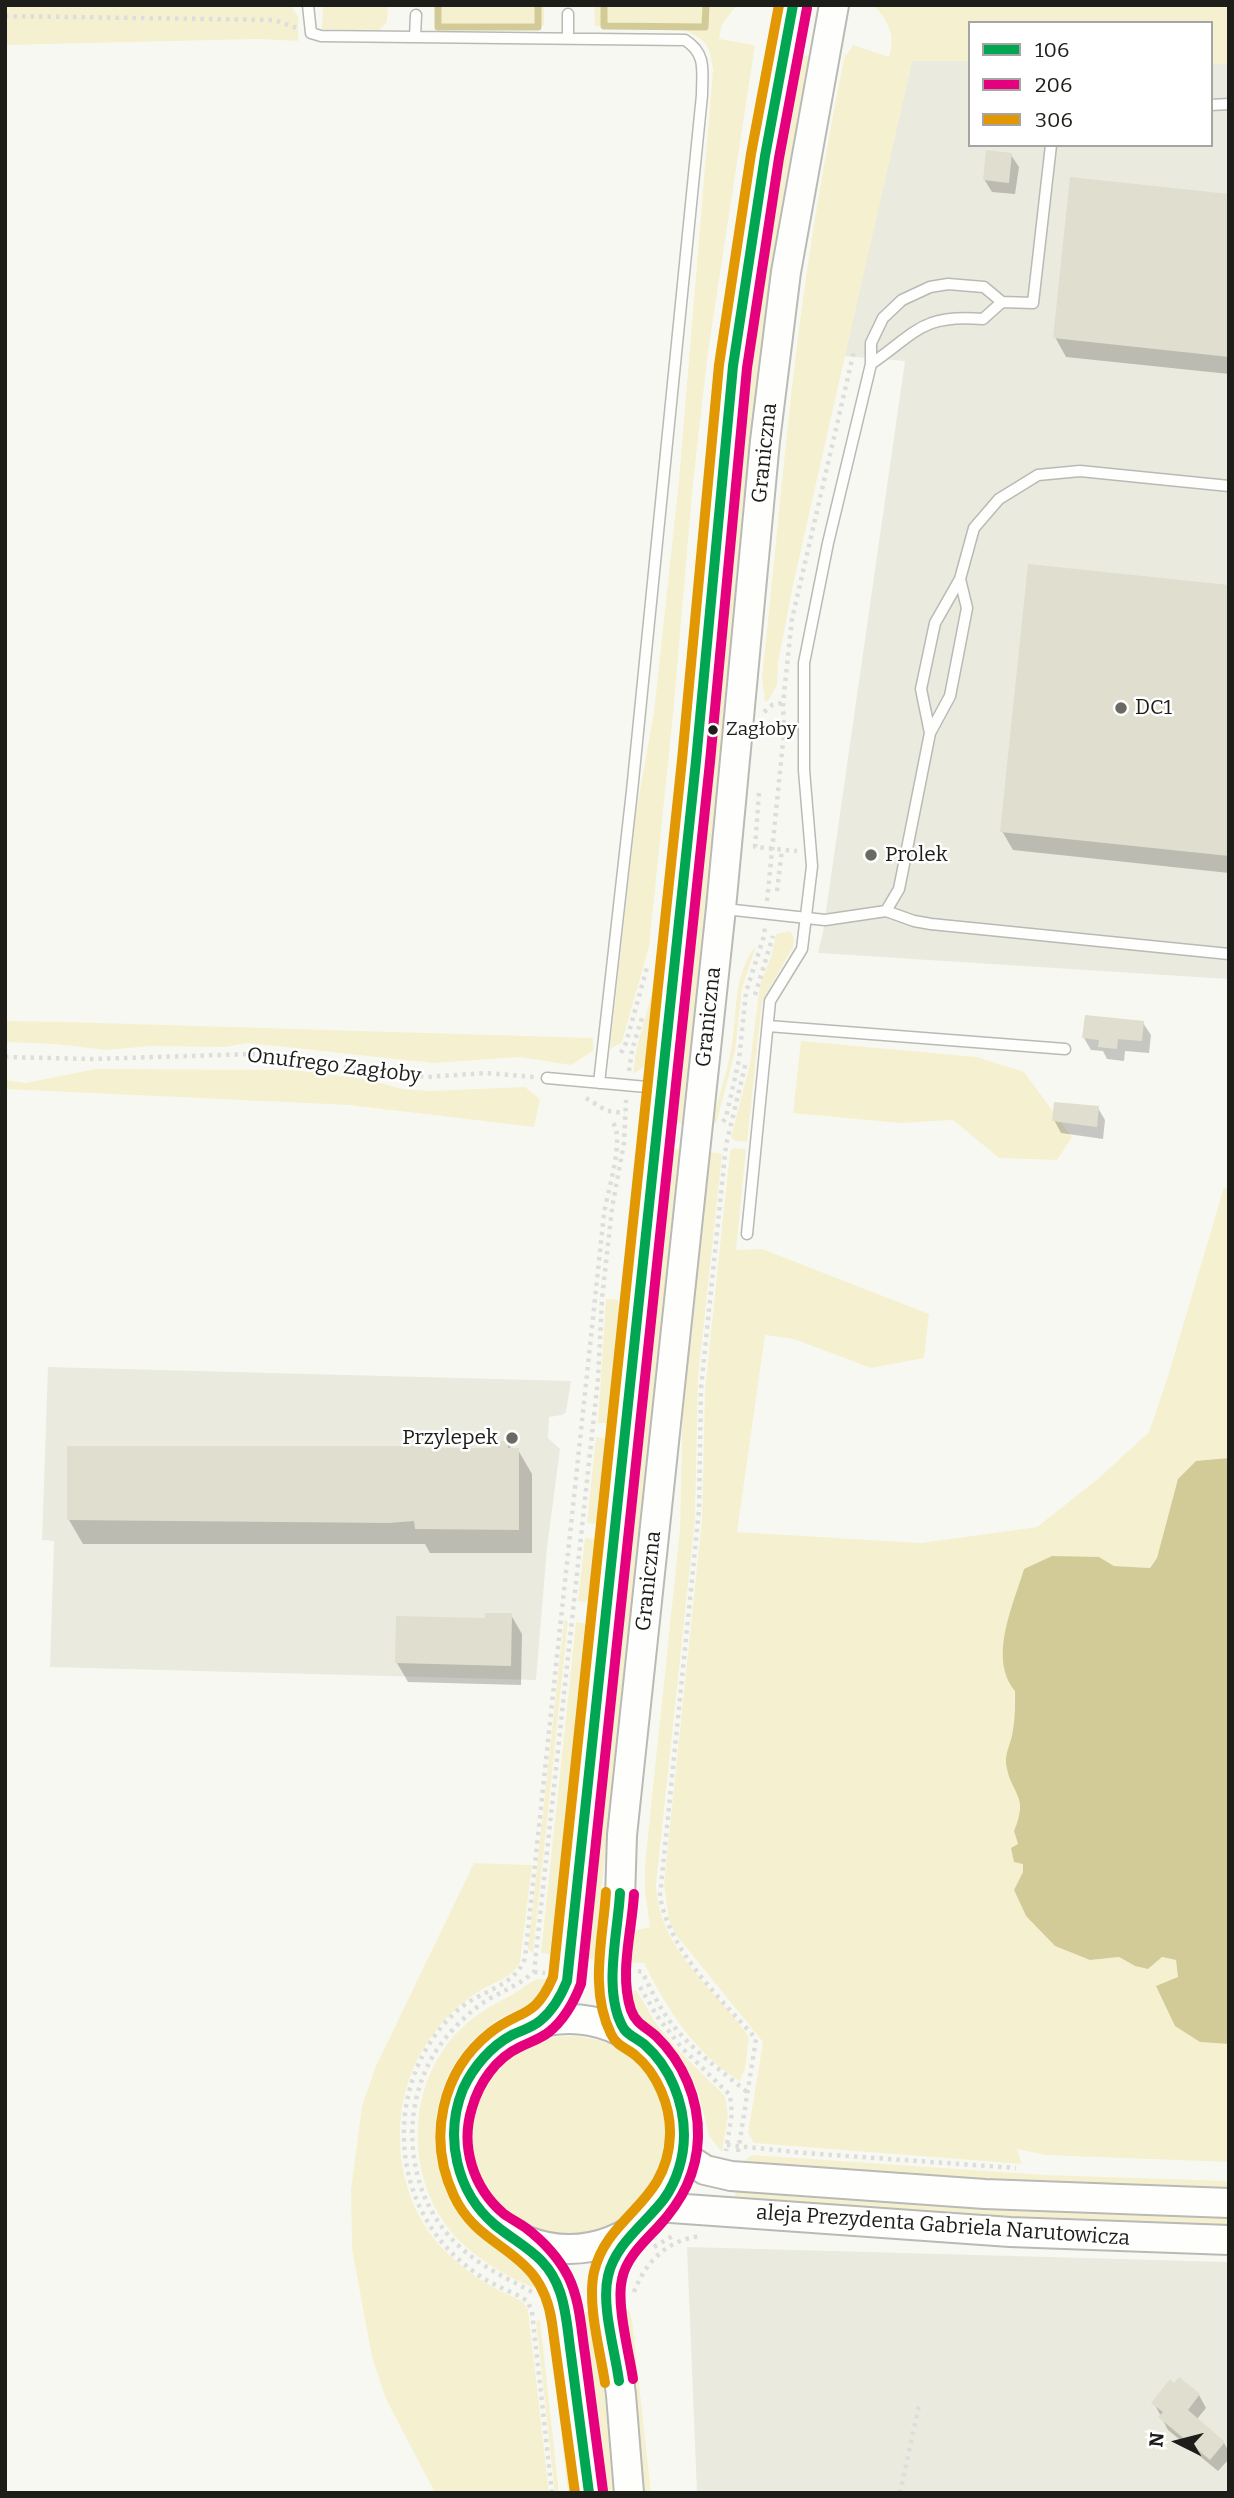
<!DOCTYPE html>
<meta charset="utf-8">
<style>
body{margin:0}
#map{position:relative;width:1234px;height:2498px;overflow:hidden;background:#f8f8f3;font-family:Bitter,serif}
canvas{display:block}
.frame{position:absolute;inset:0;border:7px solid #1d1d19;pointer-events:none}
.legend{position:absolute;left:968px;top:21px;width:245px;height:126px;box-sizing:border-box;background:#fff;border:2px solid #a5a5a3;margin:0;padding:9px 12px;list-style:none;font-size:21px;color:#1d1d19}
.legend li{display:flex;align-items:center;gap:14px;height:35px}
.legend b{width:35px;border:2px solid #a5a5a3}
.north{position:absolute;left:1143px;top:2407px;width:70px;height:70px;-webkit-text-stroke:5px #fff;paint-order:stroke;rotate:276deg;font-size:19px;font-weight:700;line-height:28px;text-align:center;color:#1d1d19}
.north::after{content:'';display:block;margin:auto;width:24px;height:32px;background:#1d1d19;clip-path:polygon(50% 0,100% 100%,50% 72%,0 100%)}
</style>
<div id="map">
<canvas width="1234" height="2498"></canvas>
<div class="frame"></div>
<ul class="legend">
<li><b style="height:9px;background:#00a651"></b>106</li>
<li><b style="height:9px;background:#e5007d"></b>206</li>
<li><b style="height:9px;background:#e19802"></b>306</li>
</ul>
<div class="north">N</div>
</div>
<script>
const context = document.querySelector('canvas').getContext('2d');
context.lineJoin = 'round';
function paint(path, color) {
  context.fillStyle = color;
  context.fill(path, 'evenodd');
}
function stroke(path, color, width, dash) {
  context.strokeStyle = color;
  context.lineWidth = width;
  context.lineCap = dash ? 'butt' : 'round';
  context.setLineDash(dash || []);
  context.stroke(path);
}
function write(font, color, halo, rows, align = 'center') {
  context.font = font + ' Bitter,serif';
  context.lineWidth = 5;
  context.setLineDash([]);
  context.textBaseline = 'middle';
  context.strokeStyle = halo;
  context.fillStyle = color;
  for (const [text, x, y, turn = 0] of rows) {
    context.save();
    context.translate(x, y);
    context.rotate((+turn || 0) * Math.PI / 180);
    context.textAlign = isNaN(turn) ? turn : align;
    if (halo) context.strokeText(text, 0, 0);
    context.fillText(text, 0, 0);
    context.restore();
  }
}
paint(new Path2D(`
 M912,61H970V145H1211V63L1229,64V979L818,953L823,932L905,361L844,356Z
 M48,1367L571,1381L566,1412L562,1415L549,1417L548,1438L560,1449L547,1548L536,1680L50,1667L54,1541L42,1540Z
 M687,2247L1229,2262V2493H697Z`), '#ebeadf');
paint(new Path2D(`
 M5,5H291L298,17V41L259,39L5,45Z
 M323,5H388L387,22L379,30L322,29Z
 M438,5H572L544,6V25L538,27H438Z
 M594,5H737L722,24L719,39L755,45L708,352L693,483L673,715L649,947L622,1042L610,1049L636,813L654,712L679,480L713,70C710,47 708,41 686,31L595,26Z
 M873,5H1229V64L1211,63V23H970V61H912L793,585L778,663L777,685L768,701H765L762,677C774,569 783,461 796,353C808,253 825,153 845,54H847L853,45L889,57C896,35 888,20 873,5Z
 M798,55L810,56L785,192L755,405L684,1124L672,1122L748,364L771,206Z
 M790,931L794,938L793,947L762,1002L747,1142L735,1141L731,1137L750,1064L760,984L771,957L776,934Z
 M756,946L742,988L735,1052L717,1121L714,1124L712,1123C718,1098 727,1074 731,1049C738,1014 732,975 756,946Z
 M662,957L651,1054L645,1066L633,1074L636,1050Z
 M5,1021L67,1022L593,1038V1051L571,1065L519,1057L433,1063L248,1043L225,1047L150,1046L106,1050L55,1044L5,1042Z
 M801,1041L977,1057L1024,1072L1072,1137L1057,1160L999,1158L953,1120L899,1123L793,1113Z
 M95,1069L293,1070L365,1079L403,1089L429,1091L525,1087L540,1099L534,1127L349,1105L5,1089V1080L26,1083Z
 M669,1148L681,1149L594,1959H582Z
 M734,1148L746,1149L736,1250L762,1249L929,1314L924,1358L871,1368L794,1339L765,1335L737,1532L921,1543L1037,1527L1099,1478L1149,1432L1168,1376L1224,1187L1229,1189V1458L1224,1459L1168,1522L1157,1558L1150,1568L1114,1566L1099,1557L1024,1569L1007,1624L1003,1650L1015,1691L1013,1732L1006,1760L1011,1782L1019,1796L1020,1815L1014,1831L1023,1864V1872L1014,1890L1026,1916L1055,1946L1090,1960L1119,1957L1135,1966L1148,1969L1162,1957L1176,1960L1178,1977L1200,2042L1229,2044V2162L1045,2155L1017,2149L1022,2164L754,2143L748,2133L763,2042L676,1935L669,1920L664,1883L702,1519L705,1389L730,1151Z
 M709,1152L719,1153L722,1155L698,1379L695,1519L656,1885C659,1951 714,1986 749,2037L745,2069L740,2081C696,2055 666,2008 644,1963L626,1962L629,1932L650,1927L645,1891V1864L680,1529L683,1394Z
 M606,1299L618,1300L621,1332L612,1419L607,1423H598Z
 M596,1437L605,1438L610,1443L602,1521L596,1524L587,1523Z
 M585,1538L594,1539L599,1545L594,1595L585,1602L578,1601Z
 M564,1620L568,1621L533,1953L528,1949Z
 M576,1622L584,1623L590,1632L555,1955L541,1953Z
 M474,1863L532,1865L520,1962C512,1979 493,1982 478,1992C460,2004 444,2018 432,2036C383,2101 390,2205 454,2259C467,2271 482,2281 497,2289C509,2296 521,2297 528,2309L549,2493H435L386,2399L372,2357L352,2249L351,2190L362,2106L376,2066Z
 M538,1979L550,1980C542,2001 525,2006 506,2015C494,2022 482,2031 472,2041C420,2097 425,2181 478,2234C487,2243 497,2250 509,2256C515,2259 523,2261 528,2265C535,2270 540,2284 544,2292C517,2282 488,2266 466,2247C402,2190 401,2081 466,2024C481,2010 498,2003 515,1993C523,1988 529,1982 538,1979Z
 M624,1987L637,1991L655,2022L677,2049L725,2096L728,2116L722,2152L709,2136L699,2096L690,2074L668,2043L633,2012Z
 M471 2135a99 99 0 1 1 198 0a99 99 0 1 1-198 0Z
 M752,2155L1046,2175L1229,2181V2189L962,2178L743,2162Z
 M736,2191L1071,2213L1229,2218V2226L974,2216L734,2199Z
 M623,2308L629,2310L632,2320L651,2493H643Z
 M595,2311L616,2493H604L585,2312Z
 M554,2317L574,2493H568L548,2318Z
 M540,2319L559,2493H554V2484L536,2322Z`), '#f5f1d0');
paint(new Path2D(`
 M1229,1458V2044L1200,2042L1175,2026L1156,1986L1178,1977L1176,1960L1162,1957L1148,1969L1135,1966L1119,1957L1090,1960L1055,1946L1026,1916L1014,1890L1023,1872V1864L1014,1862L1011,1848L1018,1844L1014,1831C1030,1794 1010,1795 1006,1763C1005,1752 1012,1741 1013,1730C1015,1717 1015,1704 1015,1691C988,1658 1013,1606 1024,1569L1052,1556L1099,1557L1114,1566L1150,1568L1157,1558L1178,1479L1196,1461Z`), '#d2cb97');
paint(new Path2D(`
 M1011,155L1019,167L1015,194L992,192L984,179Z
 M1229,195V374L1066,357L1055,337Z
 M1229,587V873L1013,850L1002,831Z
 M1143,1023L1151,1035L1149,1053L1125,1051L1124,1061L1107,1059L1103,1051L1091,1050L1084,1038Z
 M1098,1108L1105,1120L1103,1139L1061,1133L1054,1120Z
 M508,1443L512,1450H518L532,1474V1553H430L425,1544H83L69,1520L426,1450H493Z
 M511,1615L522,1634L521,1685L408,1682L397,1663L487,1620Z
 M1199,2395L1206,2408L1197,2419L1224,2443L1229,2452V2459L1218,2471L1168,2430L1154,2403Z`), '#0003');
stroke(new Path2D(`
 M438,5V27H538V5
 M604,5V26L705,27L706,5`), '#d2cb97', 7);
paint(new Path2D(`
 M986,150L1012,153L1009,183L983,180Z
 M1070,177L1229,194V357L1053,338Z
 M1028,564L1229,585V856L1000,832Z
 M1085,1015L1144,1021L1142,1041L1118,1039L1117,1049L1098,1047L1099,1040L1082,1038Z
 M1054,1102L1099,1106L1097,1127L1052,1121Z
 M492,1441H509L508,1448H519V1530L415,1529L414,1521L389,1523L67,1520V1446H425V1448H491Z
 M485,1613H512L511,1666L395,1663L396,1616L485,1618Z
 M1179,2377L1200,2394L1188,2410L1225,2442L1210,2460L1158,2417L1163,2412L1151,2403L1170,2379L1174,2383Z`), '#e0dece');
const lane = new Path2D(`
 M308,5L311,33L321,36L685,40C707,54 702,71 702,95L632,791L599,1083
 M415,37L416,15
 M568,37V14
 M1211,105L1229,104
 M871,364C917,332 922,314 983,319L1002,302
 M930,733L921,689L935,623L960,579L974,528L999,499L1038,475L1080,471L1229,486
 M725,909L825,920L886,911L899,889L930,733L950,696L967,608L960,579
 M886,911L914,921L931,924L1229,954
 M768,1026L1065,1049
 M547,1078L658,1088
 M747,1234L770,1001L802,949L812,866L804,770V663L828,543L871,364V343L883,318L902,300L930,287L948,284L984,287L1002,302L1033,303L1051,145`);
const secondary = new Path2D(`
 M454 2134a115 115 0 1 1 230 0a115 115 0 1 1-230 0Z
 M536,2024L557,2003L567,1981L696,761L733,366L765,156L793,5
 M625,2031L617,2007L613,1976L620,1899L622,1835L721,908L765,441L786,272L834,5
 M682,2155L705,2170L731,2176L985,2194L1229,2203
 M657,2207L1010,2232L1229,2240
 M520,2242L546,2266L561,2296L579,2405L589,2493
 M629,2493L621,2395L607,2285L615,2259L633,2231`);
stroke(lane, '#b9b9b5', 13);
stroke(secondary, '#b9b9b5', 32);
stroke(new Path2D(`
 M5,16L274,20L297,28
 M764,712L772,705L783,703
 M759,793L755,847L797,851
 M777,891L782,849
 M767,901L784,732L783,703L792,619L854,351
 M755,995L773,936
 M621,1053L626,1043L648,964
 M5,1057L92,1059L253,1054L427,1077L486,1073L534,1077
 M629,1071L632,1050L642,1018
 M586,1098L607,1111L625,1113
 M723,1122L726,1117L739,1060L746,992L764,936L765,927
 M638,1971L642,1972C649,1985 655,1999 663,2011C683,2044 718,2068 747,2092
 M534,1972L545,1973
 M640,1987L657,2016L681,2047L730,2095L732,2113L726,2151
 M727,2145L805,2153L1016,2168
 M738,2152L756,2039C720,1997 670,1953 660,1896L699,1510L701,1388L726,1145L746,1062
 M654,2247L676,2234
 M532,2292C505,2277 483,2268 460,2247C401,2194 396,2093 449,2034C460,2021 474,2008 489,1999C505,1990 520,1984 534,1972L598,1379L602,1299L612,1208L624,1143L626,1100
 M634,2292C646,2261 667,2240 701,2236
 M552,2493L532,2312L528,2302C520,2295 509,2292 500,2287C484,2280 469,2269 456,2257C386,2192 386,2073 459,2009C480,1991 516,1986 525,1958L604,1214C607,1193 625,1139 613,1123L614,1119
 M900,2493L919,2405`), '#dddddb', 4.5, [3.5, 5]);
stroke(lane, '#fefefd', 10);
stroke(secondary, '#fefefd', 28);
stroke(new Path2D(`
 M619,2381C615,2350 601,2306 608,2276C615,2244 645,2224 664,2199C677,2181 684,2157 684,2135C684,2102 670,2067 645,2045C638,2039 629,2036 624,2029C602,1993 618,1933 620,1893
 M589,2493C583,2447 577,2401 571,2355C568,2335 567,2312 560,2292C548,2256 522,2247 495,2225C456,2192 444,2136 463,2089C473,2067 491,2046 512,2035C522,2030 532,2028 541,2020C553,2010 561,1996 567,1981L696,761L733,366L765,156L793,5`), '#00a651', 10);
stroke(new Path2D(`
 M633,2379C629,2352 616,2304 622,2279C626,2258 644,2242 658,2227C682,2201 697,2173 698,2137C699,2099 683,2062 656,2036C646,2027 636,2024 631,2010C619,1974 632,1931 634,1894
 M603,2491C597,2445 591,2400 585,2354C581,2328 580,2300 568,2276C558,2257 543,2241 526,2228C519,2223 511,2219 504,2214C473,2188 460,2146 472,2108C479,2083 496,2058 520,2047C530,2042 540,2039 549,2032C564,2020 574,2002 581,1984L710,762L747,368L779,158L807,8`), '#e5007d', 10);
stroke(new Path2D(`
 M605,2383C600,2350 587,2304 594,2272C607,2215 668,2204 670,2135C671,2106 657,2073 635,2055C626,2048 616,2045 611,2034C589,1990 603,1939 606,1892
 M575,2493L552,2323C541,2246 481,2254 454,2196C427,2139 441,2071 491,2032C521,2009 535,2019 553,1977L682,760L719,365L751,154L779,5`), '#e19802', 10);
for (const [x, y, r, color] of [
 [1121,708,7,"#6a6a65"],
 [713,730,6,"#1d1d19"],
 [871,855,7,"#6a6a65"],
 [512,1438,7,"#6a6a65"]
]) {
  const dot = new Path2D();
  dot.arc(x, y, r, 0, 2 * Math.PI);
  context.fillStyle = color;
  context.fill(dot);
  stroke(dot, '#fff', 2.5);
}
write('19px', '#1d1d19', '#fff', [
 ["Zagłoby",726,730]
], 'left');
write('21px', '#1d1d19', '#fff', [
 ["Graniczna",765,453,-84],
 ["Graniczna",709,1017,-84],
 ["Onufrego Zagłoby",334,1066,7],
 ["Graniczna",649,1581,-84],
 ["aleja Prezydenta Gabriela Narutowicza",943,2226,4]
]);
write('21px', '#1d1d19', '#fff', [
 ["DC1",1135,708],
 ["Prolek",885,855],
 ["Przylepek",498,1438,"right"]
], 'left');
</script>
